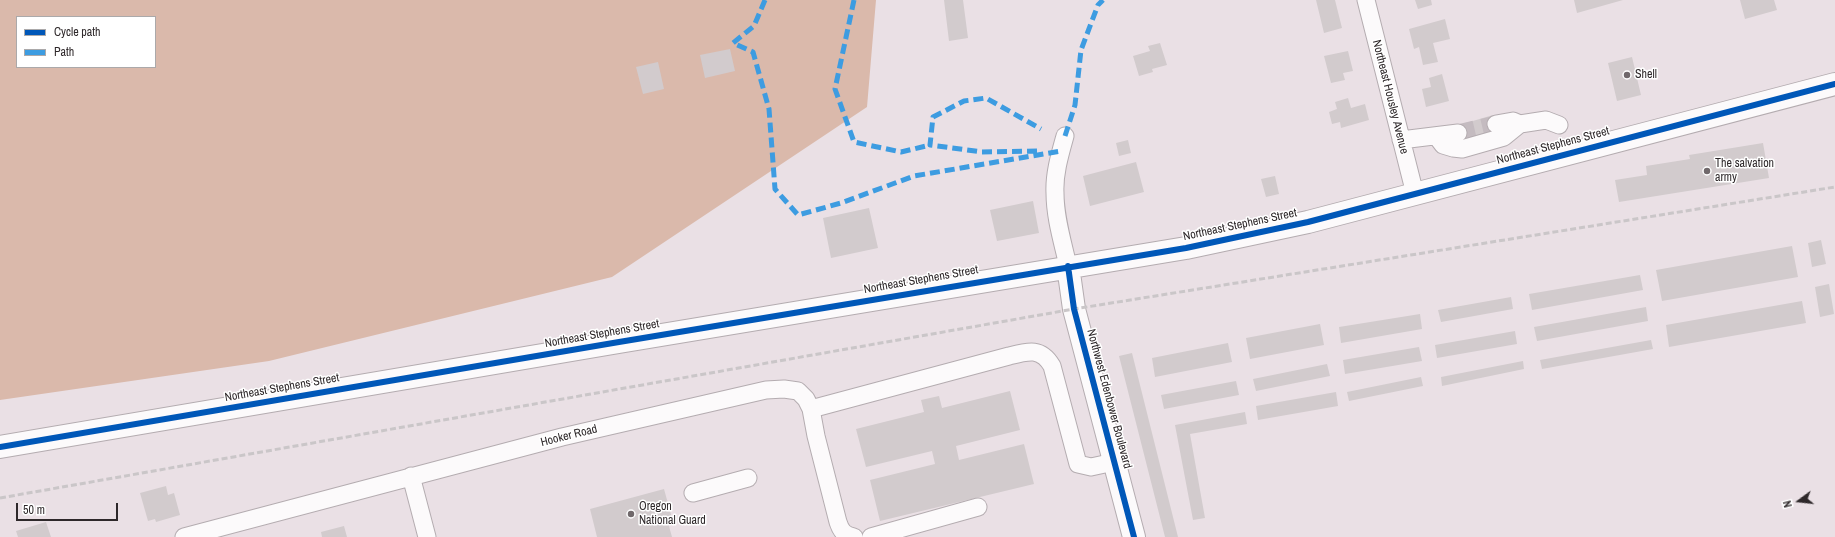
<!DOCTYPE html>
<style>
body{margin:0}
#map{position:relative;width:1835px;height:537px;overflow:hidden;background:#eae0e5;font-family:"Archivo Narrow",sans-serif}
canvas{display:block}
.legend{position:absolute;left:16px;top:16px;width:140px;height:52px;box-sizing:border-box;background:#fff;border:1px solid #aba9aa;margin:0;padding:5px 7px;list-style:none;font-size:12px;color:#2e282a}
.legend li{display:flex;align-items:center;gap:8px;height:20px}
.legend b{width:20px;border:1px solid #aba9aa}
.north{position:absolute;left:1779px;top:481px;width:40px;height:40px;-webkit-text-stroke:3px #fff;paint-order:stroke;rotate:255deg;font-size:11px;font-weight:700;line-height:16px;text-align:center;color:#2e282a}
.north::after{content:'';display:block;margin:auto;width:14px;height:18px;background:#2e282a;clip-path:polygon(50% 0,100% 100%,50% 72%,0 100%)}
.scale{position:absolute;left:16px;top:503px;width:102px;height:18px;box-sizing:border-box;border:2px solid #2e282a;border-top:0;padding-left:5px;font-size:12px;line-height:14px;white-space:nowrap;color:#2e282a;-webkit-text-stroke:3px #fff;paint-order:stroke}
</style>
<div id="map">
<canvas width="1835" height="537"></canvas>
<ul class="legend">
<li><b style="height:5px;background:#0057b8"></b>Cycle path</li>
<li><b style="height:5px;background:#3d9ce1"></b>Path</li>
</ul>
<div class="north">N</div>
<div class="scale">50 m</div>
</div>
<script>
const context = document.querySelector('canvas').getContext('2d');
context.lineJoin = 'round';
function paint(path, color) {
  context.fillStyle = color;
  context.fill(path, 'evenodd');
}
function stroke(path, color, width, dash) {
  context.strokeStyle = color;
  context.lineWidth = width;
  context.lineCap = dash ? 'butt' : 'round';
  context.setLineDash(dash || []);
  context.stroke(path);
}
function write(font, color, halo, rows, align = 'center') {
  context.font = font + ' "Archivo Narrow",sans-serif';
  context.lineWidth = 3;
  context.setLineDash([]);
  context.textBaseline = 'middle';
  context.strokeStyle = halo;
  context.fillStyle = color;
  for (const [text, x, y, turn = 0] of rows) {
    context.save();
    context.translate(x, y);
    context.rotate((+turn || 0) * Math.PI / 180);
    context.textAlign = isNaN(turn) ? turn : align;
    if (halo) context.strokeText(text, 0, 0);
    context.fillText(text, 0, 0);
    context.restore();
  }
}
paint(new Path2D(`
 M0,0H876L867,107L612,277L269,361L0,400ZM17,17H155V67H17Z`), '#dab9ab');
paint(new Path2D(`
 M944,0H963L968,38L949,41Z
 M1316,0H1335L1342,28L1324,33Z
 M1415,0H1431L1432,5L1418,9Z
 M1574,0H1623L1577,13Z
 M1740,0H1774L1777,10L1745,19Z
 M1445,19L1450,39L1433,43L1438,62L1423,65L1419,47L1414,49L1409,29Z
 M1160,43L1167,65L1152,69L1153,72L1139,76L1133,56L1150,51L1148,46Z
 M730,49L735,71L705,78L700,55Z
 M1348,51L1353,71L1343,73L1345,80L1331,83L1324,56Z
 M1632,57L1641,95L1617,101L1608,63Z
 M658,62L664,89L643,94L636,67Z
 M1442,74L1449,101L1426,107L1422,89L1431,87L1429,78Z
 M1348,98L1351,108L1365,104L1369,120L1341,128L1340,122L1332,124L1329,112L1337,109L1335,102Z
 M1493,115L1498,132L1461,143L1456,126Z
 M1128,140L1131,153L1119,156L1116,143Z
 M1763,143L1769,178L1619,202L1615,180L1647,175L1646,166L1690,159L1689,155Z
 M1136,162L1144,192L1090,206L1083,176Z
 M1275,176L1279,194L1266,197L1261,179Z
 M1033,201L1039,233L997,241L990,210Z
 M869,208L878,248L831,258L823,218Z
 M1821,240L1826,264L1812,267L1808,243Z
 M1792,246L1798,277L1662,301L1656,270Z
 M1640,275L1643,290L1532,310L1529,294Z
 M1829,284L1834,314L1820,317L1815,287Z
 M1511,297L1513,309L1441,322L1438,310Z
 M1802,301L1806,323L1669,347L1666,325Z
 M1646,307L1648,321L1537,341L1534,327Z
 M1420,314L1422,329L1341,343L1339,327Z
 M1320,324L1324,345L1250,359L1246,338Z
 M1515,331L1517,344L1437,358L1435,345Z
 M1651,340L1653,349L1542,369L1540,360Z
 M1228,343L1232,362L1155,377L1152,358Z
 M1419,347L1422,361L1345,374L1343,360Z
 M1132,353L1178,537H1165L1119,356Z
 M1523,361L1524,369L1442,386L1441,377Z
 M1327,364L1330,376L1256,391L1253,379Z
 M1421,377L1423,386L1349,401L1347,392Z
 M1236,381L1239,395L1164,409L1161,395Z
 M1010,391L1020,430L956,446L959,460L1024,444L1034,484L880,521L870,480L935,464L932,451L866,467L856,429L924,412L921,400L939,396L942,408Z
 M1336,392L1338,406L1258,420L1256,406Z
 M1245,412L1247,424L1190,434L1205,518L1193,520L1175,425Z
 M166,486L168,495L174,493L180,515L156,522L155,519L148,521L140,493Z
 M664,489L672,518L667,519L672,537H597L590,509Z
 M46,522L51,537H18L16,531Z
 M344,526L347,537H322L321,532Z`), '#d2cbcd');
stroke(new Path2D(`
 M1458,133L1496,124`), '#c4bbc0', 17, [17, 8]);
const minor = new Path2D(`
 M1366,0L1415,194
 M1496,124L1513,121L1520,124L1546,120L1559,125
 M1065,136C1060,154 1054,174 1055,193C1055,218 1063,243 1068,266
 M1437,137L1443,145L1453,148L1462,149L1504,137L1520,124
 M1401,140L1458,133
 M811,409L1009,356C1028,351 1041,347 1052,366L1078,464L1091,467L1114,462
 M411,476L427,537
 M693,493L748,478
 M184,537L562,437L766,390L784,389L798,391L806,399L811,409L816,436L838,522C841,531 844,535 854,537
 M871,537L978,507`);
const major = new Path2D(`
 M1068,266L1074,309L1134,537
 M0,447L619,342L1186,248L1308,222L1835,84`);
stroke(minor, '#b4acb0', 19);
stroke(major, '#b4acb0', 24);
stroke(minor, '#fcfafb', 17);
stroke(major, '#fcfafb', 22);
stroke(new Path2D(`
 M0,498L1074,309L1835,187`), '#cac6c8', 3, [6, 3]);
stroke(new Path2D(`
 M765,0L754,26L733,43L753,52L769,109L775,189L798,215L841,203L914,176L1061,151
 M854,0L835,89L854,142L901,152L930,145
 M1065,136L1075,105L1081,50L1098,5L1103,0
 M1037,151L982,152L930,145L933,117L964,101L986,98L1041,129`), '#3d9ce1', 5, [10, 5]);
stroke(new Path2D(`
 M1068,266L1074,309L1134,537
 M0,447L619,342L1186,248L1308,222L1835,84`), '#0057b8', 6);
for (const [x, y, r, color] of [
 [1627,75,4,"#70686b"],
 [1707,171,4,"#70686b"],
 [631,514,4,"#70686b"]
]) {
  const dot = new Path2D();
  dot.arc(x, y, r, 0, 2 * Math.PI);
  context.fillStyle = color;
  context.fill(dot);
  stroke(dot, '#fff', 1.5);
}
write('12px', '#2e282a', '#fff', [
 ["Shell",1635,75],
 ["The salvation",1715,164],
 ["army",1715,178],
 ["Oregon",639,507],
 ["National Guard",639,521]
], 'left');
write('12px', '#2e282a', '#fff', [
 ["Northeast Housley Avenue",1390,97,76],
 ["Northeast Stephens Street",1553,146,-15],
 ["Northeast Stephens Street",1240,225,-12],
 ["Northeast Stephens Street",921,280,-10],
 ["Northeast Stephens Street",602,334,-10],
 ["Northeast Stephens Street",282,388,-10],
 ["Northwest Edenbower Boulevard",1109,399,75],
 ["Hooker Road",569,436,-14]
]);
</script>
